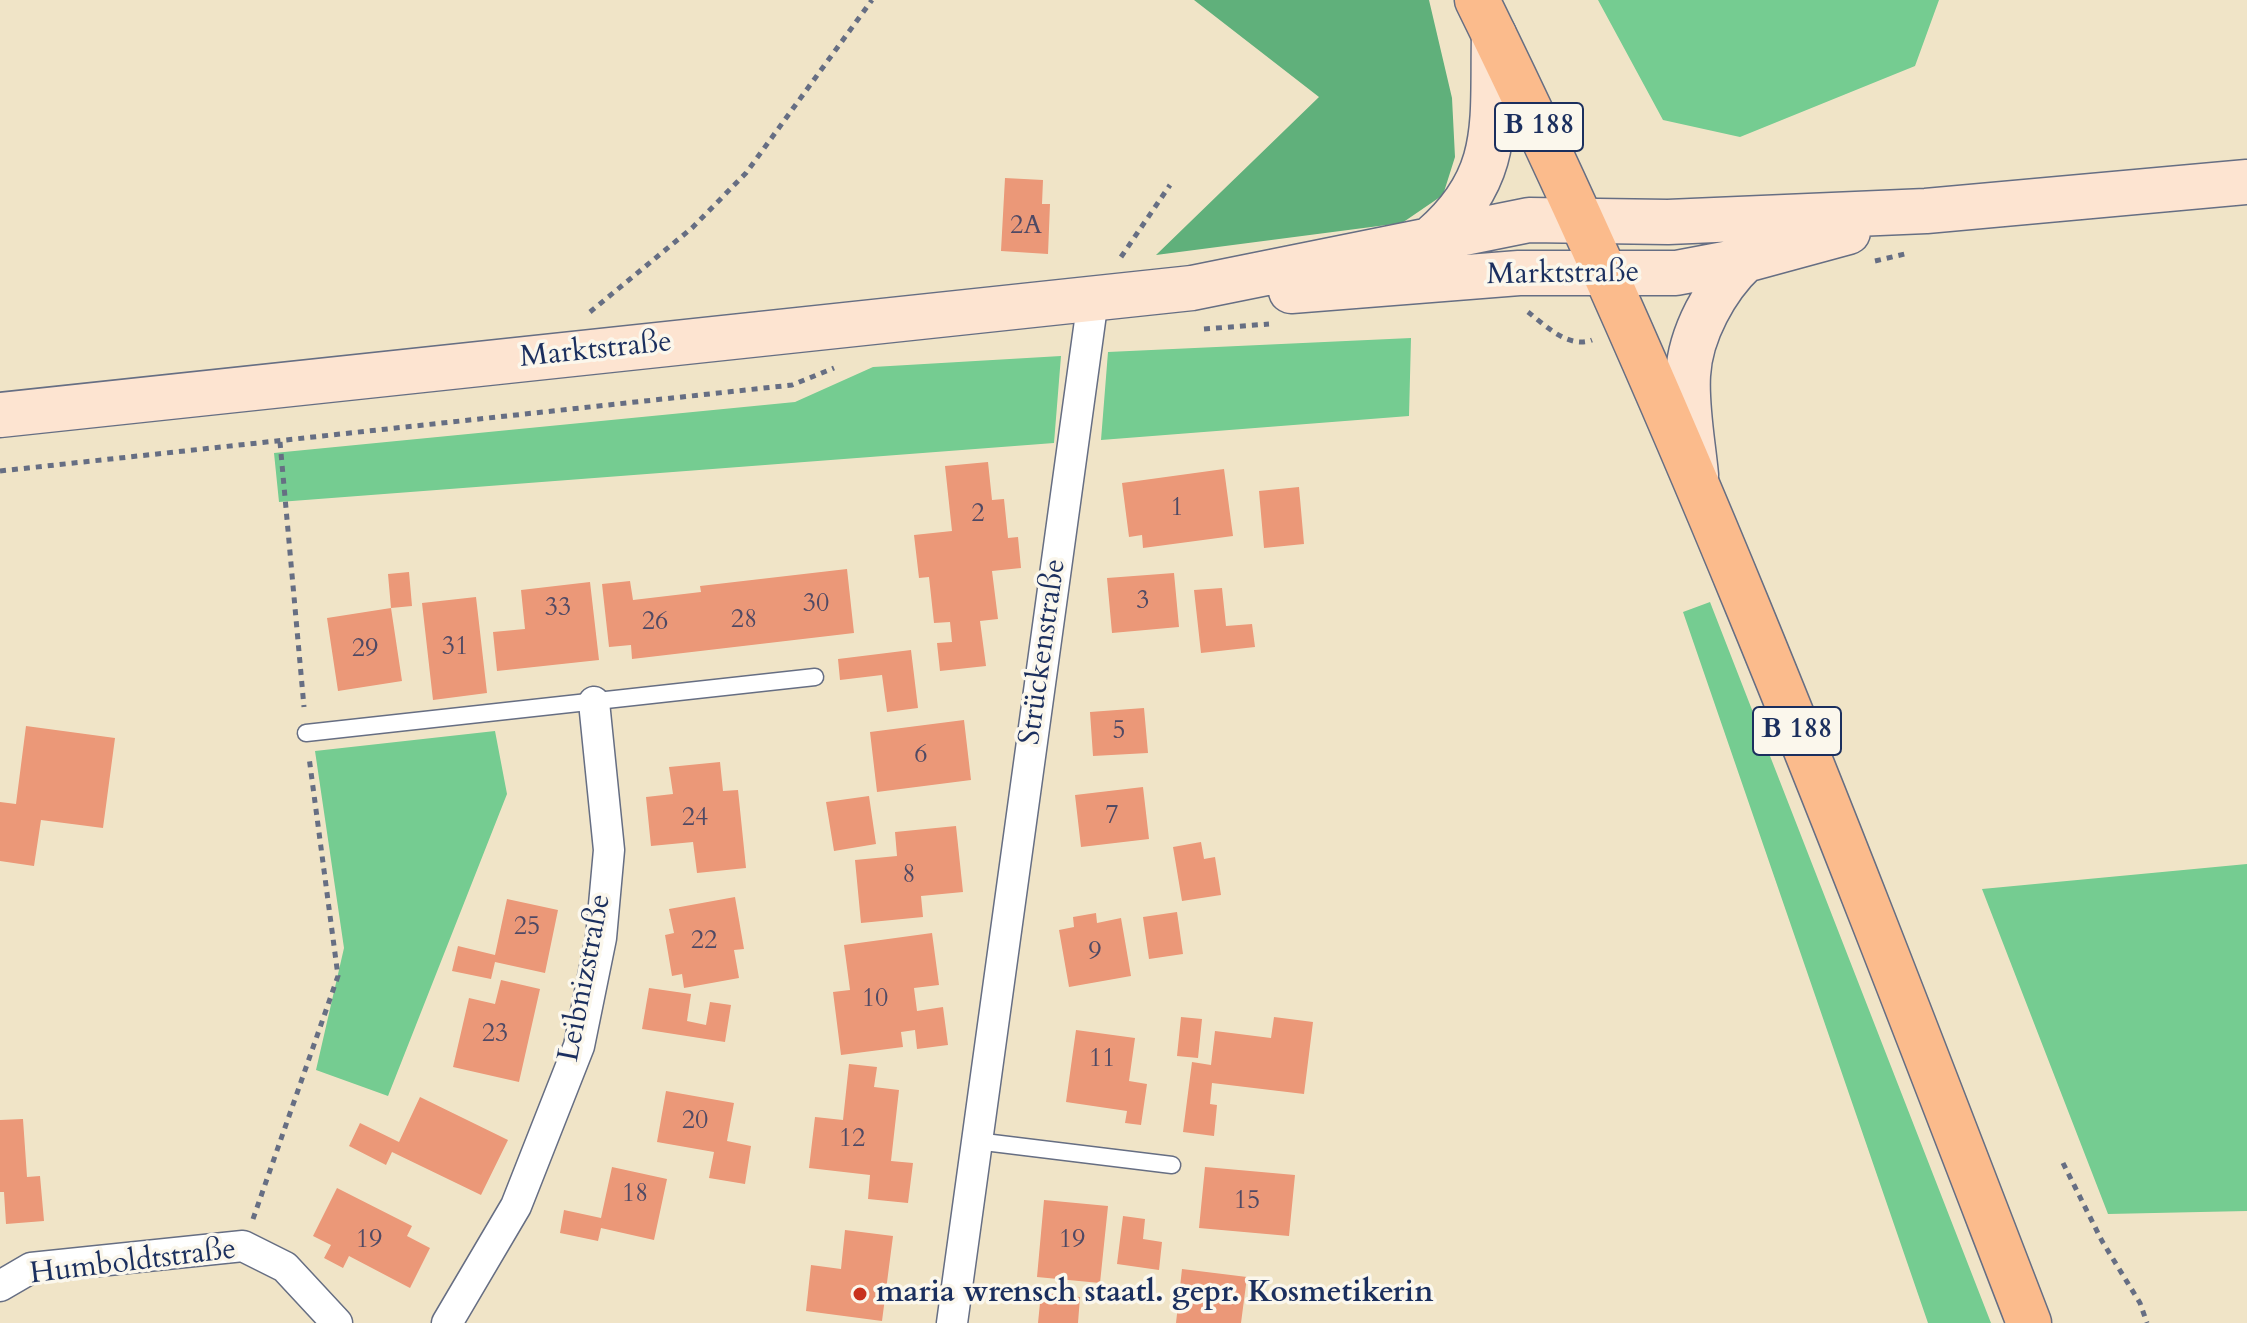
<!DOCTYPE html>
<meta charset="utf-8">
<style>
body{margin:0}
canvas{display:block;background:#f0e4c7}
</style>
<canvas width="2247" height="1323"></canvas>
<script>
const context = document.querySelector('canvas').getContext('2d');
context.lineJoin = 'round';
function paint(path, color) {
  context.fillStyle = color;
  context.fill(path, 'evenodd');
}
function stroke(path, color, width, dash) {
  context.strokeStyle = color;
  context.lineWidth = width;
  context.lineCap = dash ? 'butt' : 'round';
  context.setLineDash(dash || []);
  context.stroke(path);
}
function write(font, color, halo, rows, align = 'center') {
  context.font = font + ' Cardo,serif';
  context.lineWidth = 7;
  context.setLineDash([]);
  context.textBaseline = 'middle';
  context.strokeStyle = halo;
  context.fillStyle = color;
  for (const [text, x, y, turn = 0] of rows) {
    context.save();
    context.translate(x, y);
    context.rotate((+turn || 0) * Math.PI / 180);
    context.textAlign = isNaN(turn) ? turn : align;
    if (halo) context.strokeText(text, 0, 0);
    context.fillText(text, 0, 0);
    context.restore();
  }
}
paint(new Path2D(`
 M1598,0H1939L1915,66L1740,137L1663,120Z
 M1411,338L1409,416L1101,440L1108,352Z
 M1061,356L1054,443L279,502L274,453L795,402L873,367Z
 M1710,602L1991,1323H1928L1683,612Z
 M495,731L507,794L388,1096L316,1070L344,948L315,751Z
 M2247,864V1211L2108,1214L1982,889Z`), '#75cc91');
paint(new Path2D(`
 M1194,0H1429L1452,98L1455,157L1443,195L1402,223L1156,255L1319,97Z`), '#60b07b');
paint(new Path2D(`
 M1005,178L1043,180L1042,204H1050L1048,254L1001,251Z
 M988,462L992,500L1004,499L1008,538L1018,537L1021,568L992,571L998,619L980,621L986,666L940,671L937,643L952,642L950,622L934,623L929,577L919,578L914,535L952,531L945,466Z
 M1224,469L1233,536L1143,548L1142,535L1129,537L1122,483Z
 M1299,487L1304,544L1264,548L1259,491Z
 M847,569L854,633L632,659L631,645L609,647L602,584L630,581L633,600L701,592L700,586Z
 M409,572L412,606L391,608L388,574Z
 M1174,573L1179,627L1112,633L1107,578Z
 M590,582L599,660L497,671L493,632L525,629L521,590Z
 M1222,588L1226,626L1252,624L1255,647L1201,653L1194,590Z
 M476,597L487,693L433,700L422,603Z
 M391,608L402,681L338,691L327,618Z
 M911,650L918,708L887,712L882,675L840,680L838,659Z
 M1144,708L1148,753L1093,756L1090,712Z
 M964,720L971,780L877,792L870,732Z
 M26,726L115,738L103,828L41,820L34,866L0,861V802L16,804Z
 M720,762L723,791L738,790L746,868L697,873L693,842L651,846L646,797L673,794L669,767Z
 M1143,787L1149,839L1081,847L1075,795Z
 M869,796L876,844L834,851L826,802Z
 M956,826L963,892L921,896L923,917L861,923L855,860L897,856L895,832Z
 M1201,842L1204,859L1215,857L1221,895L1182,901L1173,847Z
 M735,897L744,949L734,950L739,978L684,988L682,974L672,976L665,935L674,933L669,909Z
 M507,899L558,910L545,973L495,962L491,979L452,971L458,946L495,955Z
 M1177,912L1183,954L1149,959L1143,917Z
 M1096,913L1097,923L1121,918L1131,976L1069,987L1059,930L1074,927L1073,917Z
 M932,933L939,985L914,988L917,1011L943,1007L948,1045L917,1049L915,1030L901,1032L903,1047L841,1055L833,992L850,990L844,945Z
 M501,980L540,989L519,1082L453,1067L469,998L495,1004Z
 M649,988L691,994L687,1021L706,1025L710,1002L731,1005L725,1042L642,1029Z
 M1181,1017L1202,1019L1198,1058L1177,1056Z
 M1274,1017L1313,1022L1304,1094L1212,1083L1210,1104L1217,1105L1214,1136L1183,1132L1192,1062L1211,1065L1215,1031L1271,1038Z
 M1076,1030L1135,1038L1129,1081L1147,1084L1141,1125L1125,1123L1127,1111L1066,1102Z
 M849,1064L877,1067L874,1087L899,1090L891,1161L913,1163L908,1203L868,1199L870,1175L809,1168L815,1117L843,1120Z
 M666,1091L734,1103L727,1141L751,1146L745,1184L709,1178L714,1152L657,1142Z
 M420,1097L508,1140L481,1195L392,1152L386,1165L349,1146L360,1123L399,1142Z
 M23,1119L27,1177L40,1176L44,1221L6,1224L4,1192H0V1120Z
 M612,1167L667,1179L654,1240L601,1228L598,1241L560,1233L564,1210L601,1218Z
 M1205,1167L1295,1175L1289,1236L1199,1228Z
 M337,1188L412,1226L407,1236L430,1248L410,1288L349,1256L343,1268L324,1258L331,1245L313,1236Z
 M1044,1200L1108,1206L1100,1283L1037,1277Z
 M1123,1216L1145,1219L1143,1239L1162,1242L1159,1270L1117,1264Z
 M845,1230L893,1236L882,1321L806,1311L811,1265L841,1269Z
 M1182,1269L1247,1277L1241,1323H1176Z
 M1041,1293L1080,1297L1078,1323H1038Z`), '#eb9878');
const lane = new Path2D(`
 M306,733L815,677
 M976,1141L1172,1165`);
const street = new Path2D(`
 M0,1286L31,1268L243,1246L285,1267L337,1323
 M447,1323L516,1206L579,1046L601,938L609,850L594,702
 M952,1323L1093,299`);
const secondary = new Path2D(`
 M1432,238C1503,177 1492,122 1494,35
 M1291,291L1519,273H1676L1745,260L1848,232
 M0,415L1192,288L1529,220L1668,222L1926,211L2247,182
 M1696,475C1693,443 1686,407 1688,375C1690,334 1716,287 1745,260`);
const primary = new Path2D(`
 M1477,0C1688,429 1857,877 2029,1323`);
stroke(lane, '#666e83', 19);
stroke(street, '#666e83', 33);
stroke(secondary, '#666e83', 47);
stroke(primary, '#666e83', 47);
stroke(new Path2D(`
 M1121,257L1170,185
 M1875,261L1905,254
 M590,312L692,228L746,173L872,0
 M1528,312C1546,326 1569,349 1592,340
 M1204,329L1269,324
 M280,442L304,707
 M0,471L792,385L834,368
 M2063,1163L2102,1241L2140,1303L2147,1323
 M253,1219L338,976L309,757`), '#666e83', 5, [6, 6]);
stroke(lane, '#fff', 16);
stroke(street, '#fff', 30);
stroke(secondary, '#fde4d1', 44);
stroke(primary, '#fbbb8c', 44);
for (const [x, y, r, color] of [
 [860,1294,8,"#c8321e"]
]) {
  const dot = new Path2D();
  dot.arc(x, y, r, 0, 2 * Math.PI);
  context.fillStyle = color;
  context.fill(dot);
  stroke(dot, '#fbf7ec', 3);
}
write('26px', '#4f4964', null, [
 ["2A",1026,227],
 ["1",1177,509],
 ["2",978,515],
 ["3",1143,602],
 ["30",816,605],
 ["33",558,609],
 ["28",744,621],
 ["26",655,623],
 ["31",455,648],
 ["29",365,650],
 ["5",1119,732],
 ["6",921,756],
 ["7",1112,817],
 ["24",695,819],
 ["8",909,876],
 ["25",527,928],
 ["22",704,942],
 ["9",1095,953],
 ["10",875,1000],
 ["23",495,1035],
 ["11",1102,1060],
 ["20",695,1122],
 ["12",852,1140],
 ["18",635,1195],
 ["15",1247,1202],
 ["19",369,1241],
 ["19",1072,1241]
]);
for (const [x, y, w] of [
 [1539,127,88],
 [1797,731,88]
]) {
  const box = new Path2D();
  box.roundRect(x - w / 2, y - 24, w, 48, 6);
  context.fillStyle = '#fbf7ec';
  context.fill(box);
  stroke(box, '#1b2f5e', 2);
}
write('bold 28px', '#1b2f5e', null, [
 ["B 188",1539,127],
 ["B 188",1797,731]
]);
write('30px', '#1b2f5e', '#fbf7ec', [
 ["Marktstraße",1563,275,-1],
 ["Marktstraße",596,351,-6],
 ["Strückenstraße",1044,652,-82],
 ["Leibnizstraße",586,978,-79],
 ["Humboldtstraße",133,1263,-7]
]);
write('bold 30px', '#1b2f5e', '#fbf7ec', [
 ["maria wrensch staatl. gepr. Kosmetikerin",876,1294]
], 'left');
</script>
